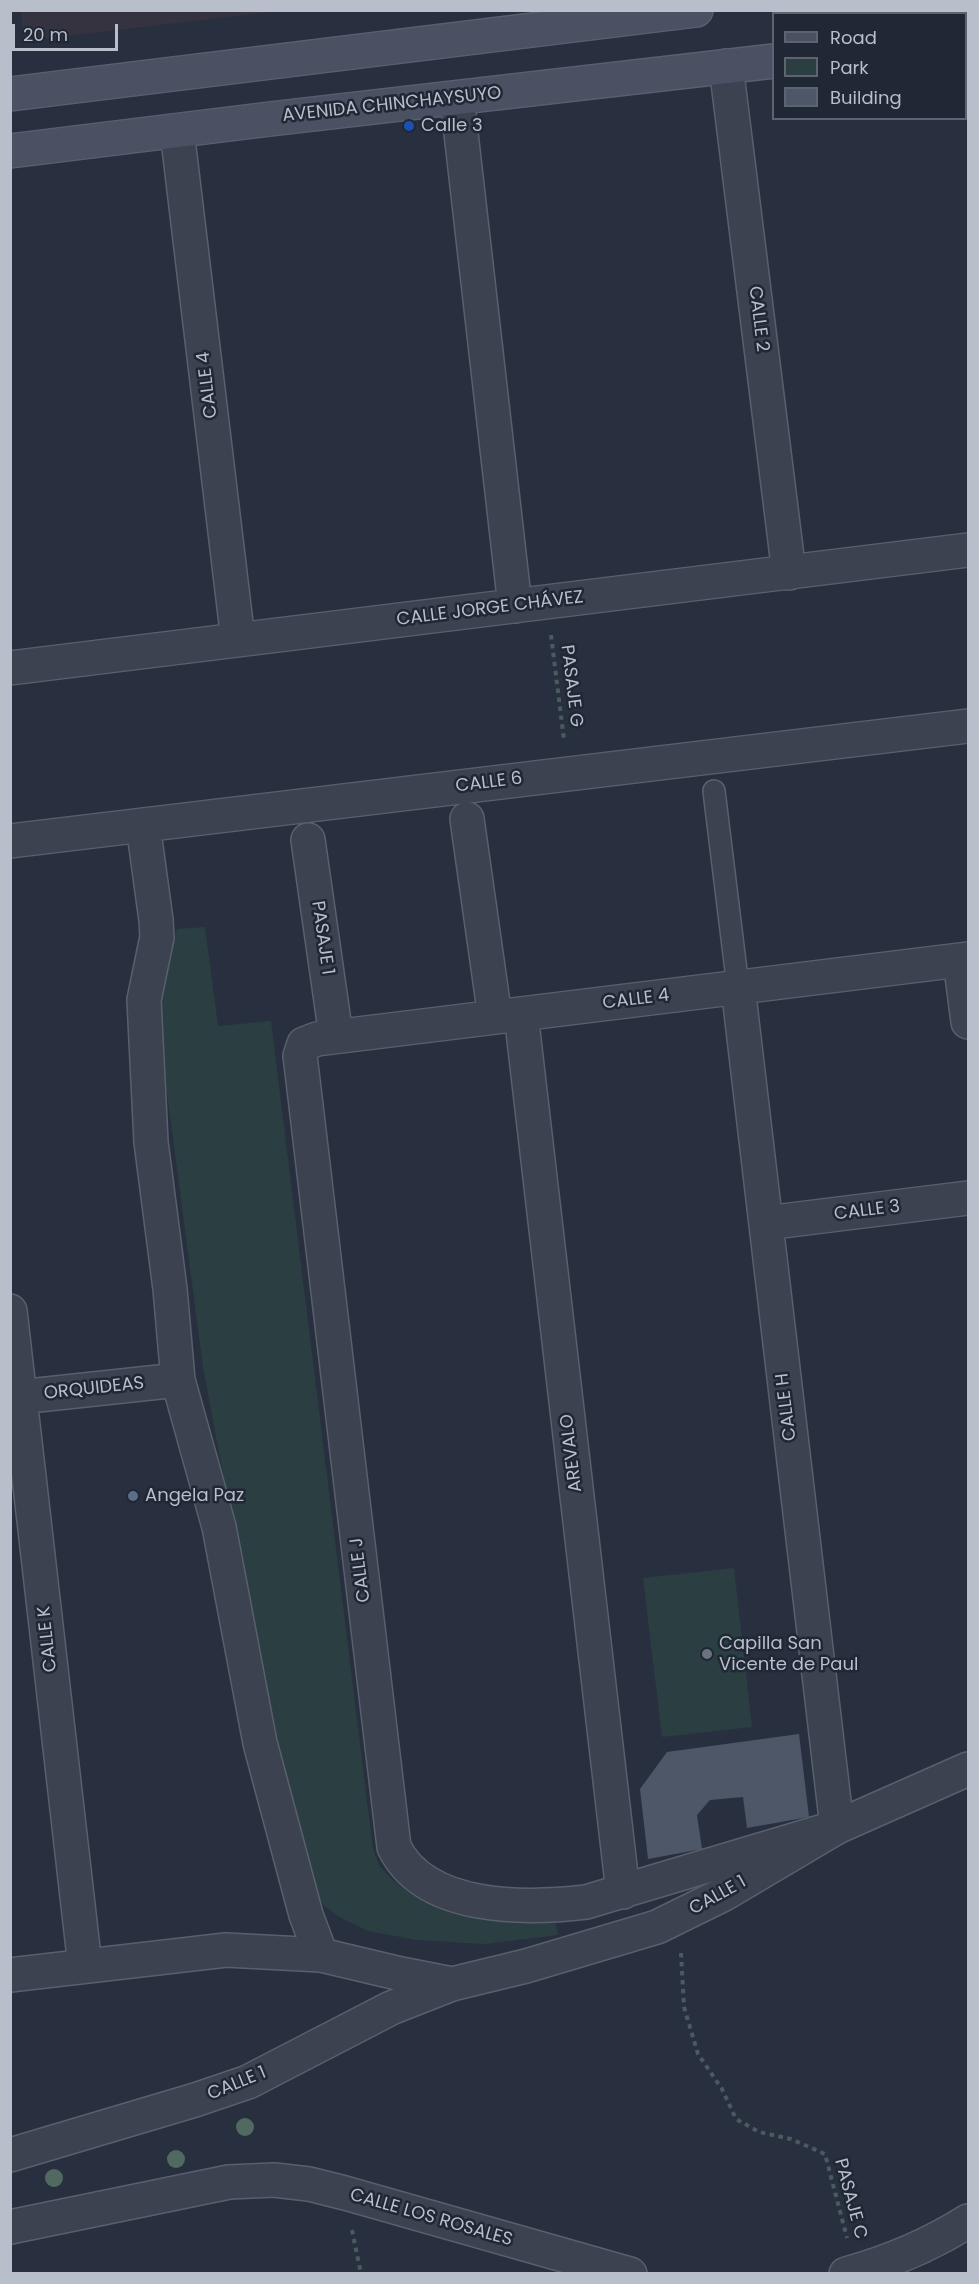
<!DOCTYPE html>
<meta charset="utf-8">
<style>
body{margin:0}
#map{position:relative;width:979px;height:2284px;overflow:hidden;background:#28303f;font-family:Poppins,sans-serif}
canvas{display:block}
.frame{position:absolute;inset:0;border:12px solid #b8beca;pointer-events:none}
.legend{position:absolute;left:772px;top:12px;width:195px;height:108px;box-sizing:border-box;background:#202735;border:2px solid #5d6371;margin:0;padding:8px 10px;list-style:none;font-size:18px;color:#b8beca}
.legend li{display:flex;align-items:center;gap:12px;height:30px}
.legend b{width:30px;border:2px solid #5d6371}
.scale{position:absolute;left:12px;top:24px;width:106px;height:27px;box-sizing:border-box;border:3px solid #b8beca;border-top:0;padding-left:8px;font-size:18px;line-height:21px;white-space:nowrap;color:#b8beca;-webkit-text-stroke:4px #202735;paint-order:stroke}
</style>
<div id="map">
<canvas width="979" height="2284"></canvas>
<div class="frame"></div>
<ul class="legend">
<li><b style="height:8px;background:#4a5162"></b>Road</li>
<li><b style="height:16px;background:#2b3e42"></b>Park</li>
<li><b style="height:16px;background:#4e5768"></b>Building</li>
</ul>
<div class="scale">20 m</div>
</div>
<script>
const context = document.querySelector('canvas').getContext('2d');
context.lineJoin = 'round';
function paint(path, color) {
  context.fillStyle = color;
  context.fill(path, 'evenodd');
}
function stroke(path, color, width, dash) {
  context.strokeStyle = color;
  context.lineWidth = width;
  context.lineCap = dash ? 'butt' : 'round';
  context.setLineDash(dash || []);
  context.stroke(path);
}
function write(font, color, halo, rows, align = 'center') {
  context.font = font + ' Poppins,sans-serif';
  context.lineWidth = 5;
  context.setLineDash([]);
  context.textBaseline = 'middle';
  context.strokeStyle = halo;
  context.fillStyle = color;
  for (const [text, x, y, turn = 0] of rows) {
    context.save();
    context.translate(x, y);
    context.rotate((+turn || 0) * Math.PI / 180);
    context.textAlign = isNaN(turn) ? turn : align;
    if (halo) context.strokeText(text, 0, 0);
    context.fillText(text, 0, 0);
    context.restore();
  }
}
paint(new Path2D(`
 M21,11V10L277,11L24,41Z`), '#363341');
paint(new Path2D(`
 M205,927L218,1026L271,1021L373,1849C376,1856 378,1865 383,1870C412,1903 462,1918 504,1921C521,1922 539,1920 555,1919L558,1935L484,1944L417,1940L368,1931L341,1918L323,1905L311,1880L268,1714L203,1367L159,1032C159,992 164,967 177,929Z
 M734,1568L752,1727L662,1737L643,1578Z`), '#2b3e42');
paint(new Path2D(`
 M799,1734L809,1817L747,1828L743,1797L710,1800L697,1815L702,1849L648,1859L640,1789L667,1752Z`), '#4e5768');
const service = new Path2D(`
 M714,791L738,987`);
const minor = new Path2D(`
 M726,66L789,573
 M457,98L515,606
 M177,131L238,640
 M10,668L968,550
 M467,819L495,1017
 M143,825L156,920L157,937L144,1000L151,1142L170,1289L178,1380L219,1527L260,1743L306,1915L321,1955
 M308,840L336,1036
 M10,841L968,726
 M960,960L968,1022
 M738,987L837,1827L586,1902C526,1909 425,1911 394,1847L302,1072L300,1056L304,1044L317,1039L968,959
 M521,1014L623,1892
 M766,1223L968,1198
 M10,1311L85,1966
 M10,1398L178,1380
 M10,2227L229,2182L274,2180L309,2184L345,2193L630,2274
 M846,2274C890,2262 930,2245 968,2221`);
const tertiary = new Path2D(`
 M10,1975L226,1950L321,1955L401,1974L452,1984L526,1966L657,1927L724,1894L837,1827L968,1769
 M10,2155L195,2100L248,2082L391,2008L452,1984`);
const secondary = new Path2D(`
 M966,37H968
 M10,94L696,10
 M10,151L270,119L774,61`);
stroke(service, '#59606d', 24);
stroke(minor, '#59606d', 36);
stroke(tertiary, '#59606d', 36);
stroke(secondary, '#59606d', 36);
stroke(new Path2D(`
 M551,635L564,740
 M681,1953L684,2007L698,2054L722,2089L736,2119L759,2132L791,2139L825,2154L847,2238
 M352,2230L361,2274`), '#4a5b5f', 4, [4.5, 4.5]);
stroke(service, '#3c4250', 21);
stroke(minor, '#3c4250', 33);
stroke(tertiary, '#3c4250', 33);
stroke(secondary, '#4a5162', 33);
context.fillStyle = '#506a61';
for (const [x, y] of [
 [245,2127],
 [176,2159],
 [54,2178]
]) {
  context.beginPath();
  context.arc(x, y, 9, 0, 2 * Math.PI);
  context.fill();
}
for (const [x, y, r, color] of [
 [409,126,6,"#1a4fb4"],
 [133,1496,6,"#5c6f8a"],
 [707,1654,6,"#6b7280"]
]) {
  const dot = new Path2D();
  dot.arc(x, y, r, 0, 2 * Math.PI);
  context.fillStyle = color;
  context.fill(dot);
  stroke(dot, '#202735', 2);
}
write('18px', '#b8beca', '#202735', [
 ["AVENIDA CHINCHAYSUYO",392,105,-6],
 ["CALLE 2",758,319,83],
 ["CALLE 4",208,385,-97],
 ["CALLE JORGE CHÁVEZ",490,609,-7],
 ["PASAJE G",571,686,83],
 ["CALLE 6",489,783,-7],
 ["PASAJE 1",322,938,82],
 ["CALLE 4",636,1000,-7],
 ["CALLE 3",867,1211,-7],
 ["ORQUIDEAS",94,1389,-6],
 ["CALLE H",787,1407,-97],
 ["AREVALO",572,1453,-97],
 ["CALLE J",361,1570,-97],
 ["CALLE K",48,1639,-96],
 ["CALLE 1",718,1896,-29],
 ["CALLE 1",237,2084,-22],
 ["PASAJE C",850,2199,75],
 ["CALLE LOS ROSALES",431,2218,16]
]);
write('18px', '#b8beca', '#202735', [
 ["Calle 3",421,126],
 ["Angela Paz",145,1496],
 ["Capilla San",719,1644],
 ["Vicente de Paul",719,1665]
], 'left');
</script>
